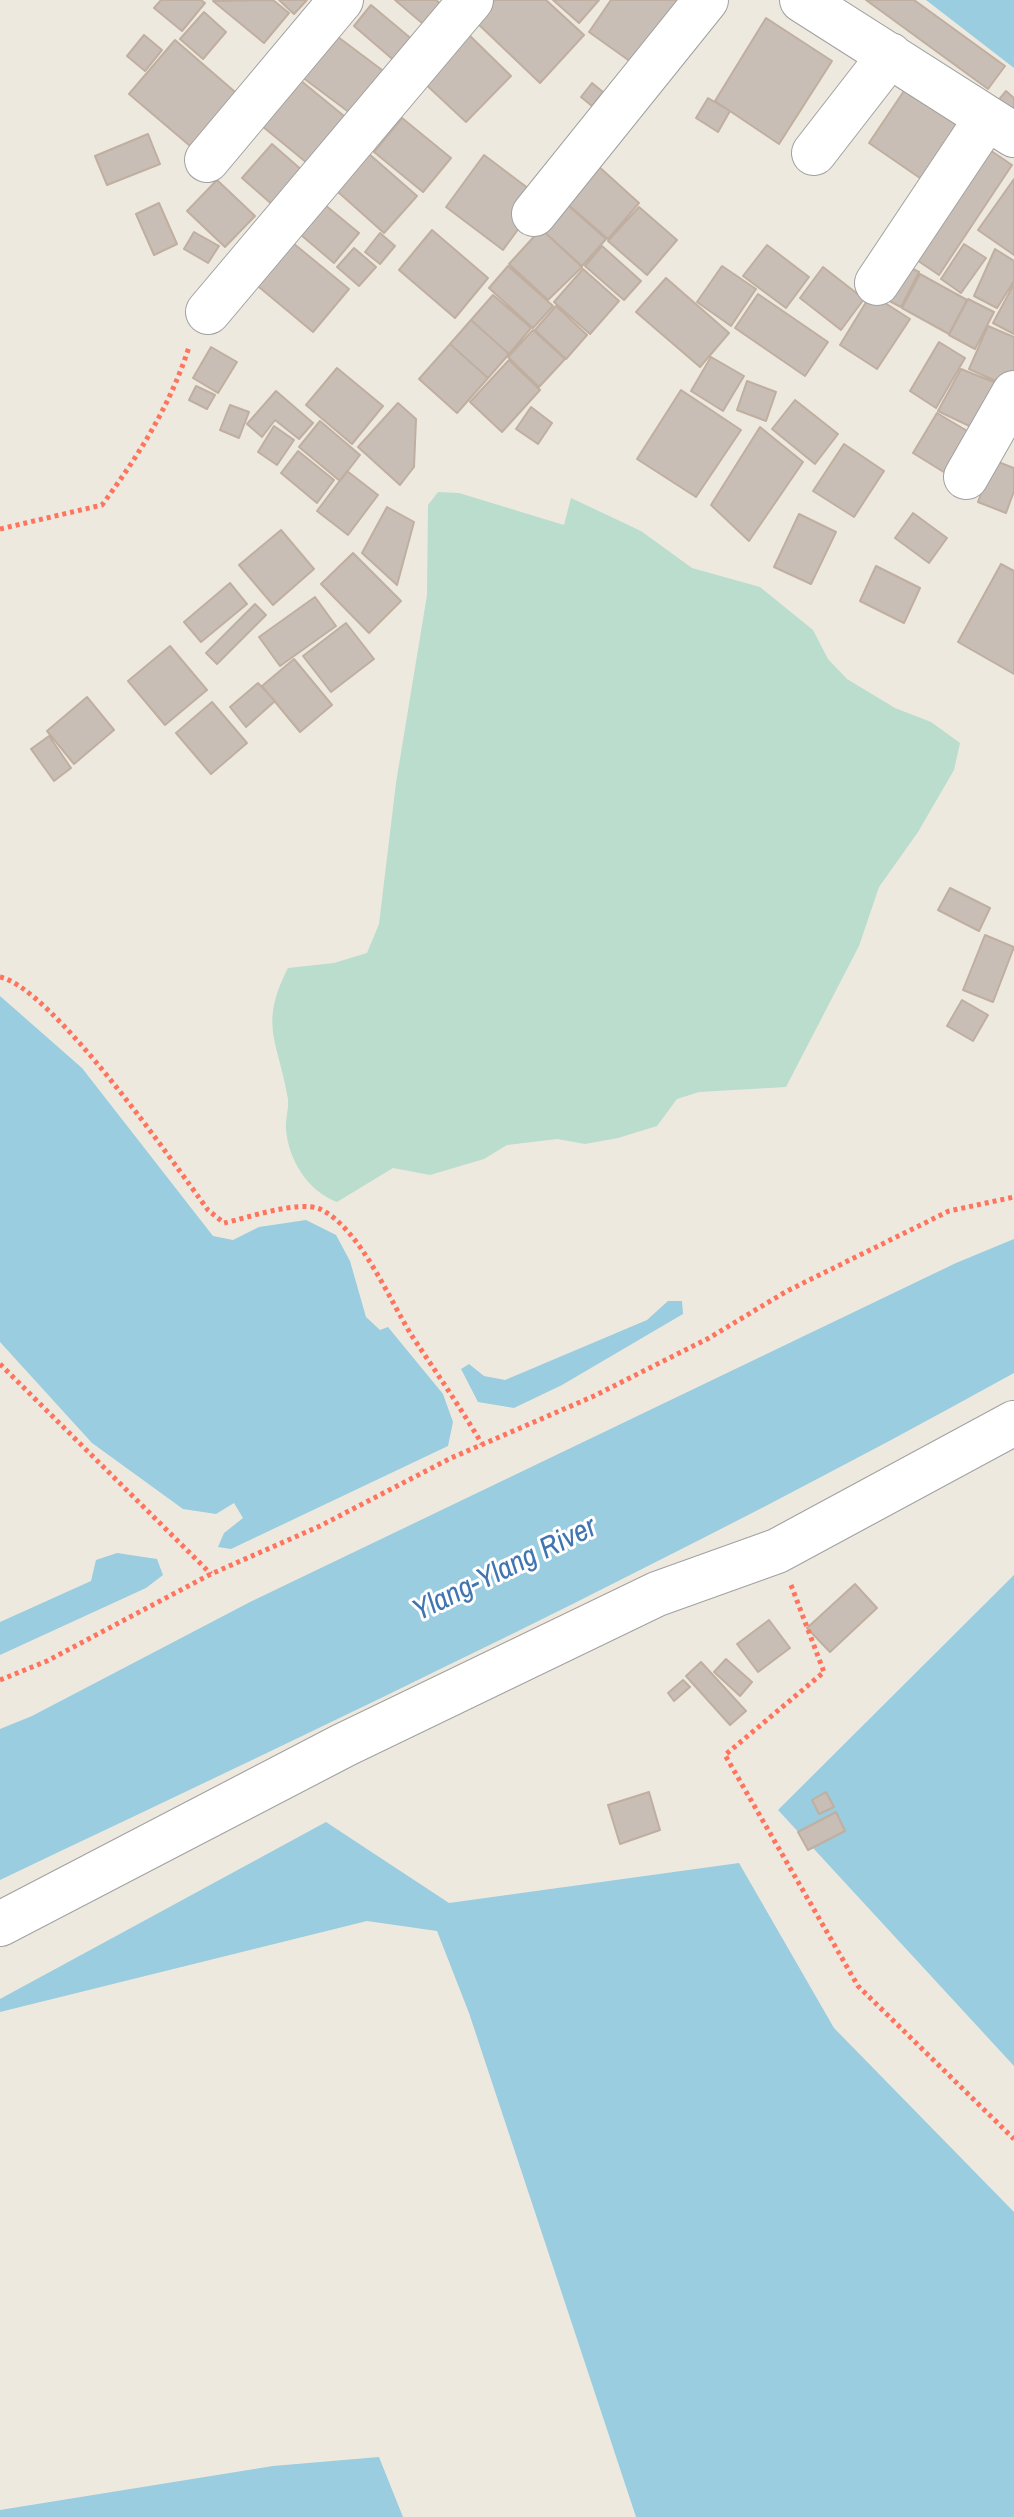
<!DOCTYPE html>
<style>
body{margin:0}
canvas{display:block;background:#ede9df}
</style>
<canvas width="1014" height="2517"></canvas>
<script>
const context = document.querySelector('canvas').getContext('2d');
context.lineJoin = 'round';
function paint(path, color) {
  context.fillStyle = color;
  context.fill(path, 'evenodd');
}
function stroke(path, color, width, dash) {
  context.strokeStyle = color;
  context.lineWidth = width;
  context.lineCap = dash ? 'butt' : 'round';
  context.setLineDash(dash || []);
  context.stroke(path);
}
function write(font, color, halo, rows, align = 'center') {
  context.font = font + ' "Archivo Narrow",sans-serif';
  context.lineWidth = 6;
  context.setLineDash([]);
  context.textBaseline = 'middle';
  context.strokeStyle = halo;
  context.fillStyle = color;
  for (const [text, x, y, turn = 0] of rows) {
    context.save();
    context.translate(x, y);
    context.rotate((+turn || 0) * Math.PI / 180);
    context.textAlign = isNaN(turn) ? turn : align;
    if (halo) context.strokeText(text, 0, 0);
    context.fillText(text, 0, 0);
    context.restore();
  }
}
paint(new Path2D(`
 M438,492L459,493L564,525L571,498L641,531L692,568L760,587L813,630L828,659L847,679L895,708L931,722L960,743L954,770L918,832L879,887L859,946L786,1087L699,1092L677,1099L657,1126L618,1138L585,1144L557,1139L507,1145L484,1159L430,1175L393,1168L337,1202C308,1191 289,1161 286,1130C285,1120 289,1109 288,1099C279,1042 258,1026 288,968L334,963L367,953L379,924L396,783L427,595L428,505Z`), '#baddce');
paint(new Path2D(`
 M926,0H1014V68Z
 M0,996L82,1068L213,1236L233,1240L259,1227L306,1220L336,1235L350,1261L366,1317L380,1330L388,1327L443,1394L453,1422L448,1446L231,1549L218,1547L224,1533L243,1518L234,1503L216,1514L183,1509L92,1443L0,1342Z
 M1014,1239V1373C684,1556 341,1718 0,1880V1729L32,1716L250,1602L956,1263Z
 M668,1301H682L683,1314L562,1385L514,1408L478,1402L461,1369L469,1364L484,1376L505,1380L647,1320Z
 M117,1553L157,1559L163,1575L146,1588L0,1655V1622L91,1581L96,1560Z
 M1014,1575V2066L778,1810Z
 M326,1822L449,1903L739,1863L834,2028L1014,2212V2517H636L469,2013L437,1931L367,1921L0,2012V1999Z
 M379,2457L403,2517H0V2510L273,2466Z`), '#9acde0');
const building = new Path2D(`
 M161,0H201L205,3L182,31L154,8Z
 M273,0L289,13L264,43L213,1Z
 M279,0H307L294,14Z
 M395,0H436L447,9L429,29Z
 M494,0H546L584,35L540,83L475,21Z
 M553,0H599L579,23Z
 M611,0H684L638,67L589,32Z
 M866,0H914L1005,66L988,89Z
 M371,5L414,41L397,63L354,26Z
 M204,12L226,32L203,59L180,39Z
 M766,18L832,61L779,144L715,101Z
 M466,32L511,76L466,122L420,79Z
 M334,34L394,79L362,122L302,77Z
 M144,35L162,50L145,71L127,56Z
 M175,40L242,98L196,151L129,94Z
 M300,80L355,125L318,172L262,126Z
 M910,82L974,127L933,187L869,143Z
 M592,83L603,92L592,106L581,97Z
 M1006,91L1014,98V126L992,108Z
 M708,98L730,111L718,132L696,118Z
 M402,118L451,158L423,192L374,152Z
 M148,134L160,164L107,185L95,156Z
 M975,140L1012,165L939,275L902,250Z
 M272,144L312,179L282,213L242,178Z
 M360,146L417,196L384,233L328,183Z
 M484,155L541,198L503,250L446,207Z
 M597,165L639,203L608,239L565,202Z
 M1014,179V255L978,230Z
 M217,180L255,216L225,247L187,211Z
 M319,200L359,233L334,263L294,229Z
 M563,201L606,239L582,266L540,228Z
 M159,203L177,244L154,255L136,214Z
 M639,207L677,240L647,275L608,241Z
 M541,229L582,267L548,300L509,264Z
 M432,230L488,278L455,318L399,270Z
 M194,232L219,246L208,263L184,249Z
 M380,233L395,246L380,264L365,252Z
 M282,234L349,289L313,332L247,277Z
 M964,244L986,258L961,293L941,279Z
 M767,245L809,277L786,308L743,276Z
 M602,246L641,281L624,300L585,266Z
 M354,248L376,267L359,286L337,267Z
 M995,249L1014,261V281L997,308L974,296Z
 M899,262L919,272L901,307L880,296Z
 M508,266L553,306L533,328L489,288Z
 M722,266L756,289L731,326L697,302Z
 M823,267L864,299L841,330L800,298Z
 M583,269L619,301L590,334L554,302Z
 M920,274L967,300L949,334L902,308Z
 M666,278L729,333L700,367L636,312Z
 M1014,284V334L993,323Z
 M758,294L828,342L805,376L735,328Z
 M871,294L910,319L877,369L840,345Z
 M493,295L531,328L509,354L471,320Z
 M968,299L994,312L975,349L949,335Z
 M556,306L587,335L566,359L535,330Z
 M471,320L509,354L488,378L450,344Z
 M988,326L1014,337V370L1007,386L969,369Z
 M533,330L565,359L539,387L508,357Z
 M939,342L965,358L936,408L910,391Z
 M450,344L488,378L457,413L419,379Z
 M211,347L237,362L218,393L193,378Z
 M711,357L744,376L723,411L691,391Z
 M509,360L540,390L502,432L470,402Z
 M337,368L383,406L352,444L306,405Z
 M961,369L1006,387L984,433L938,411Z
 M747,381L776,392L766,421L737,410Z
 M196,386L215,395L207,409L189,400Z
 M681,390L741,430L696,497L637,459Z
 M276,391L313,423L299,439L275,420L262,437L247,424Z
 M795,400L838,434L815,464L772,429Z
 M398,403L416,419L414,467L400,485L358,447Z
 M230,405L249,412L239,438L220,430Z
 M531,407L552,423L538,444L516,429Z
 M937,413L979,438L955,479L913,453Z
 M320,421L360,455L340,481L299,447Z
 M274,426L294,440L277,465L258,452Z
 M760,427L803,462L749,541L711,505Z
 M844,444L884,471L854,517L813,491Z
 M298,451L334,480L317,503L281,473Z
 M993,460L1014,468V491L1006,513L978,502Z
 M347,471L378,495L348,535L317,511Z
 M387,507L414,522L397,585L362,553Z
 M913,513L947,538L929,563L895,538Z
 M799,514L836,532L811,584L774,567Z
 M281,530L314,569L273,605L239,565Z
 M353,553L401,601L369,633L321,584Z
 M1001,564L1014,571V674L958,642Z
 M876,566L920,588L904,623L860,601Z
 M230,583L247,604L201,642L184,622Z
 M315,597L336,626L280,666L259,637Z
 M255,604L266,615L217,664L206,653Z
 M346,623L374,659L331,692L303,656Z
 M170,646L207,690L165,725L128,681Z
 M294,659L332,705L300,732L262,686Z
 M258,683L275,701L246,727L230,707Z
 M87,697L114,730L74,764L47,731Z
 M212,702L247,743L211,774L176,733Z
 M49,736L71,768L54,781L31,749Z
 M950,888L990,908L979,931L938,910Z
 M985,935L1014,947L993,1002L963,990Z
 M962,1000L988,1015L973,1041L947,1026Z
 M855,1584L877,1608L830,1652L807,1628Z
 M769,1620L790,1648L758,1672L737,1644Z
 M726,1659L752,1682L740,1696L714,1672Z
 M701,1662L746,1711L730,1725L686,1676Z
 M683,1680L690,1687L674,1701L668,1693Z
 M649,1792L660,1830L620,1844L608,1805Z
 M826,1792L834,1807L819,1814L812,1800Z
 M836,1812L845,1831L808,1850L798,1832Z`);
paint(building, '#c9beb5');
stroke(building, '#c0afa0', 2);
const minor = new Path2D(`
 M802,0L1014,135
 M814,153L890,55
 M207,160L341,0
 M534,214L706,0
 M877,283L987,118
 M208,312L471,0
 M966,477L1014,393
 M0,1924L344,1745L657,1594L777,1551L1014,1423`);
stroke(minor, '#a1a1a1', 46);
stroke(new Path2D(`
 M0,529L102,505C139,455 170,406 189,347
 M0,977C53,989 172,1161 208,1210L224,1223C247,1218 298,1200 320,1209C360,1228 390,1301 412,1336C436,1372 460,1407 482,1444
 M0,1364L211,1574
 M791,1585L824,1672L725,1755L858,1986L1014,2139
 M0,1680L47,1661L211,1574L320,1526L451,1458L594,1396L709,1338L787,1291L949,1211L1014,1197`), '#ff745e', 5, [4, 4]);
stroke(minor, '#fff', 44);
write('italic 30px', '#4175b0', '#fff', [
 ["Ylang-Ylang River",505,1570,-26]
]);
</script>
